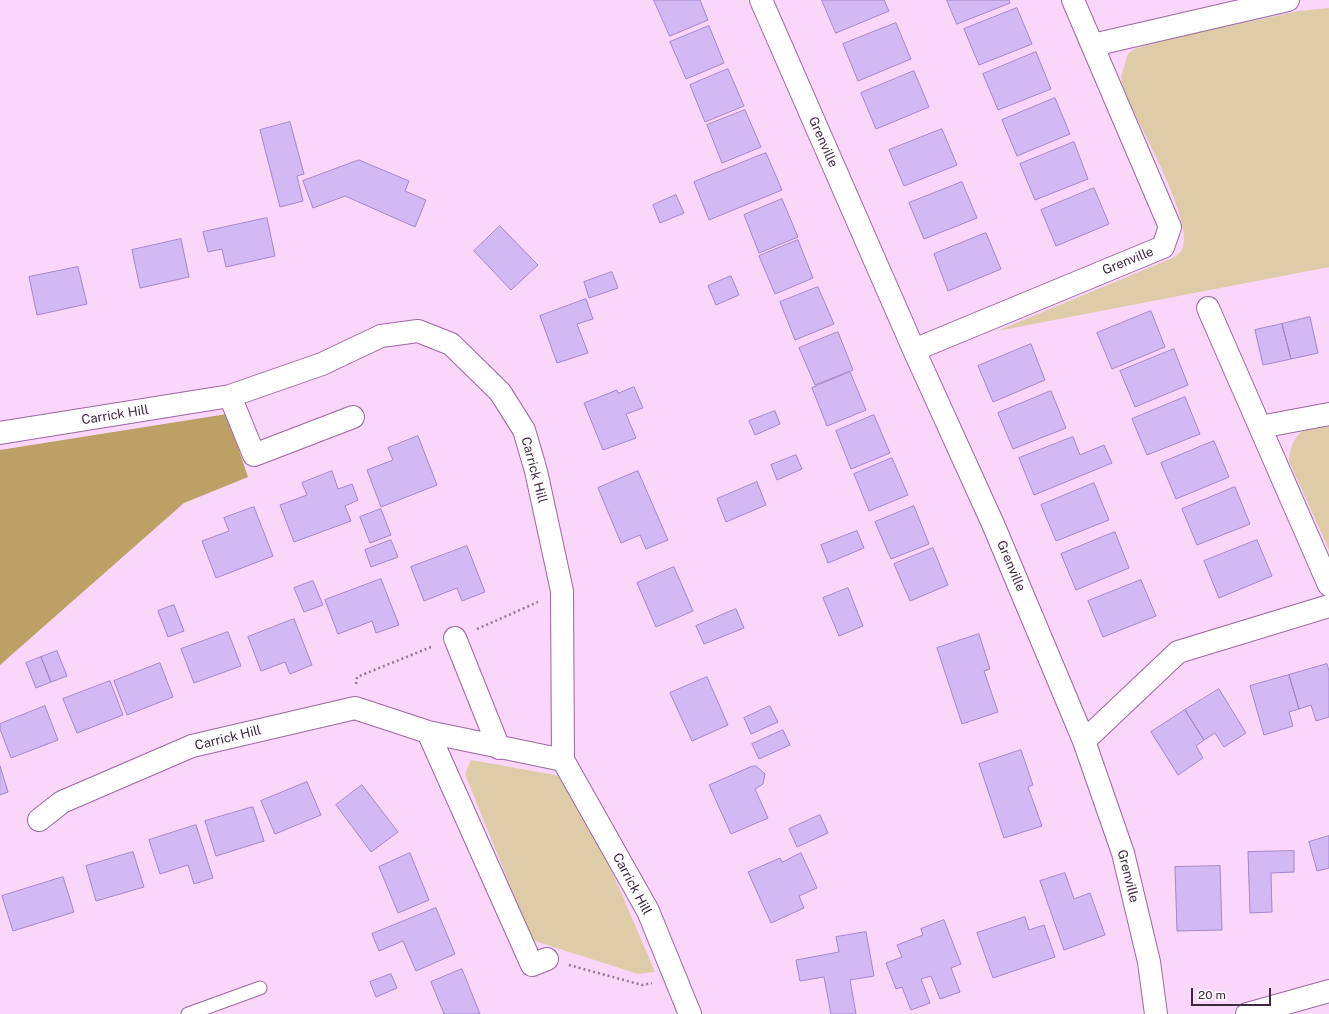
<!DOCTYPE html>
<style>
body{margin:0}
#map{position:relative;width:1329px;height:1014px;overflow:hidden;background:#f9d6fa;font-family:"Public Sans",sans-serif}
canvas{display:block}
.scale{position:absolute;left:1191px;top:988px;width:80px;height:18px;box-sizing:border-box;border:2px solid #3e273f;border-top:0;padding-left:5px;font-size:12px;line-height:14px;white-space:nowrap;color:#3e273f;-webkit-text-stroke:3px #fff;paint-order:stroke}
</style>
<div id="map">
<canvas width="1329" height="1014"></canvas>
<div class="scale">20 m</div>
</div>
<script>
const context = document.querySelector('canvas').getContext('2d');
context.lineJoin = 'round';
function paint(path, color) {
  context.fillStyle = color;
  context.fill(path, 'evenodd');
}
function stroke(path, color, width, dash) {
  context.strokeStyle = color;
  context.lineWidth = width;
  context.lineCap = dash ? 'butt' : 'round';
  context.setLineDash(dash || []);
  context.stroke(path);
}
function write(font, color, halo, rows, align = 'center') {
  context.font = font + ' "Public Sans",sans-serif';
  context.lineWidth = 3;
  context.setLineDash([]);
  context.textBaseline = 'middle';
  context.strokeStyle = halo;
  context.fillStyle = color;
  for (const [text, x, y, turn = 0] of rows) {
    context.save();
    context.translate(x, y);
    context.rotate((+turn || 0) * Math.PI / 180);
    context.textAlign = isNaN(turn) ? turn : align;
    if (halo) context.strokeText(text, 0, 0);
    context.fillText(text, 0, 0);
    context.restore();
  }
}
paint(new Path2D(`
 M1329,8V267L997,331L1175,257C1178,255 1182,251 1183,247C1193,220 1138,122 1124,93L1121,77L1128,54L1134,49L1171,38L1299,11Z
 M1329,423V550L1289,461C1292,432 1303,428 1329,423Z
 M471,760L572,778L655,972L638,974L532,940L465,774Z`), '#decca8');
paint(new Path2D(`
 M227,414L248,477L184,503L0,665V450Z`), '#bca065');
const building = new Path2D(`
 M654,0H700L708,20L670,36Z
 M822,0H884L889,11L836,33Z
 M947,0H1009L1010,3L957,24Z
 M1017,8L1032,44L979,65L964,29Z
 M896,23L911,59L858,81L843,44Z
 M709,26L724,63L686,79L670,42Z
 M1036,52L1051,89L998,110L983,74Z
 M728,69L744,106L705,122L690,85Z
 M914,71L929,107L876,129L861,93Z
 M1055,98L1070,134L1017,156L1002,120Z
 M745,110L761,147L722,163L707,125Z
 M290,122L304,174L297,176L303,201L280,207L260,130Z
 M942,129L957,165L904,186L889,150Z
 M1074,142L1088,179L1035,200L1020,164Z
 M766,153L782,190L709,220L694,182Z
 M359,160L409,181L405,191L426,200L415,227L345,196L313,208L303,181Z
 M962,182L977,218L924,239L909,203Z
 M1094,188L1109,224L1056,246L1041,210Z
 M676,195L684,213L660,223L653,205Z
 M782,199L798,237L759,253L744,215Z
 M267,218L275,256L226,267L222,249L208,252L203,232Z
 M500,226L538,265L511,290L474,251Z
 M986,233L1001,269L948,291L934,254Z
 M181,239L189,277L140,288L132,250Z
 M798,240L813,278L775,294L759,256Z
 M78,267L87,304L37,315L29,277Z
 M612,272L618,288L589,298L584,282Z
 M731,276L739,295L716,305L708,286Z
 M818,287L834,324L795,340L780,302Z
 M586,299L593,319L577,324L588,353L557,363L540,316Z
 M1151,311L1165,347L1112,369L1097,333Z
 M1310,317L1318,353L1291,359L1282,324Z
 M1282,324L1291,359L1263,365L1255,330Z
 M838,332L853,370L815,385L799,348Z
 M1031,344L1045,380L993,402L978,366Z
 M1174,349L1188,385L1135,407L1120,371Z
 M850,372L866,410L827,426L812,388Z
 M634,387L643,408L626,414L636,438L603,450L584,403L617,390L618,393Z
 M1051,391L1066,428L1013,449L998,413Z
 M1185,397L1200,434L1147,455L1132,419Z
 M775,411L780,424L755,435L749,421Z
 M874,415L890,453L851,469L836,431Z
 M418,436L437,485L381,507L367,470L393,460L388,448Z
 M1073,437L1080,455L1104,445L1112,463L1034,495L1019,458Z
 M1214,441L1229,477L1176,499L1161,463Z
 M796,455L802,469L777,480L771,465Z
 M892,458L908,495L869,511L854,474Z
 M332,471L338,489L352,484L358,500L345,506L351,521L294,542L280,505L307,495L302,483Z
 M638,471L668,540L646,549L640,535L621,543L598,488Z
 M757,482L766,505L726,522L717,499Z
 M1094,483L1109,520L1056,541L1041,505Z
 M1235,487L1250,524L1197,545L1182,509Z
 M914,506L929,544L891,559L875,522Z
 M254,507L273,556L216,578L202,541L229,531L224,518Z
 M381,509L391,535L370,543L360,517Z
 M857,531L864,548L828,563L821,545Z
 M1115,532L1129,568L1076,590L1061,554Z
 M391,540L398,557L371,567L365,550Z
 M1257,540L1272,576L1219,598L1204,561Z
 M467,546L485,592L462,601L457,588L424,601L411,567Z
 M933,548L948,585L910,601L894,564Z
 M674,567L693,611L656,627L637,583Z
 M381,579L399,625L376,633L372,621L338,634L325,600Z
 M1141,580L1156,616L1103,637L1088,601Z
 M313,581L323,605L304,612L294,588Z
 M848,588L863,626L839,636L823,598Z
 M174,605L184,631L168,637L158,611Z
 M736,609L744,628L704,644L696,626Z
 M294,619L312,665L290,674L285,662L261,671L248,637Z
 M228,632L241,666L194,683L181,649Z
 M979,634L990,669L984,671L998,712L962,724L937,648Z
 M57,651L67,676L51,682L41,657Z
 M41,657L51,682L36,688L26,663Z
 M160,663L173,697L127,715L114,681Z
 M1327,664L1329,671V717L1316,721L1311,705L1299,709L1289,675Z
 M1289,675L1299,709L1289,712L1293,726L1264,735L1250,686Z
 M707,677L728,725L692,741L670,693Z
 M110,681L123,715L77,733L63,699Z
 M1219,689L1246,733L1224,747L1215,733L1204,740L1185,710Z
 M45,706L58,740L11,758L0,729V724Z
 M770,706L778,722L751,734L744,718Z
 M1185,710L1204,740L1196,746L1203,758L1178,775L1151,732Z
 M783,730L790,745L759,759L752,744Z
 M1021,750L1033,785L1028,787L1042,826L1004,838L979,764Z
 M0,766L8,792L0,795Z
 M756,766L765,774L763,784L755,789L768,818L731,834L709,785L750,767Z
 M307,782L321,815L275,834L261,801Z
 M362,785L398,832L371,852L336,805Z
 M253,807L264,841L216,856L205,821Z
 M820,815L828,833L797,847L789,829Z
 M196,825L213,878L194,884L188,865L160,874L149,840Z
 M1329,836V868L1317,871L1309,842Z
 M1294,851V872L1271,873L1272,912L1250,913L1248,852Z
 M133,852L144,887L96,901L86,866Z
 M410,853L429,900L398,913L379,867Z
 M801,853L817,888L799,896L804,908L771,923L748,872L780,858L782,862Z
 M1220,866L1222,930L1177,931L1175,867Z
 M1065,873L1074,899L1090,893L1105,935L1064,950L1040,881Z
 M63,877L74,912L13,931L2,896Z
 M436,908L455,954L416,971L403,941L379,951L372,934Z
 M1025,917L1029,930L1044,925L1055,957L993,978L977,933Z
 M944,920L961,964L951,968L960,992L940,999L931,976L921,979L930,1003L911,1010L902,987L896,989L886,963L902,957L897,945L923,935L921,929Z
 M866,932L874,976L850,980L856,1014H831L824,977L800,981L796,960L839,952L836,937Z
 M462,969L480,1014H444L431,982Z
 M391,974L397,988L376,997L370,982Z`);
paint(building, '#d3b9f3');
stroke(building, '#a485c8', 1);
const lane = new Path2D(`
 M188,1014L260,988`);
const street = new Path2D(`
 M761,0L914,350L993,524L1084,741L1123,853L1149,962L1156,1014
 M1093,45L1288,0
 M1208,308L1329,585
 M914,350L1163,247L1170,227L1073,0
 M230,396L254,455L353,417
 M1260,427L1329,414
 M0,433L230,396L322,364L381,336L418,331L451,344L500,392L524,430L536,471L562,591L563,760L648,911L690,1014
 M455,638L499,748
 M428,732L532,965L547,959
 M1084,741L1178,652L1329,606
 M39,820L62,802L192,746L355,708L428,732L563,760`);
const secondary = new Path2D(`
 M1247,1014L1329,991`);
stroke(lane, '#9c679f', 15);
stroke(street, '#9c679f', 24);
stroke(secondary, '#9c679f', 24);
stroke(new Path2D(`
 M477,629L538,602
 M356,684L357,677L431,647
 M569,965L642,985L652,983`), '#947795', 2.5, [2, 3]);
stroke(lane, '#fff', 13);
stroke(street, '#fff', 22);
stroke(secondary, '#fff', 22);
write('13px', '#3e273f', '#fff', [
 ["Grenville",823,142,66],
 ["Grenville",1128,261,-22],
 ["Carrick Hill",115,415,-9],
 ["Carrick Hill",534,470,75],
 ["Grenville",1011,566,67],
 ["Carrick Hill",228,738,-14],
 ["Grenville",1128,876,76],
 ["Carrick Hill",632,884,62]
]);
</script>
